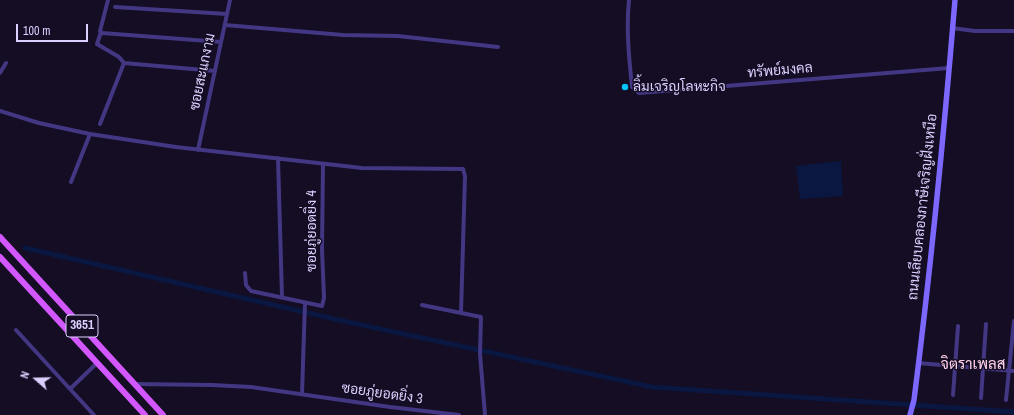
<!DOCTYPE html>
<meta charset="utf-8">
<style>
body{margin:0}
#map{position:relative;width:1014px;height:415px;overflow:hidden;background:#140d23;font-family:"Archivo Narrow",sans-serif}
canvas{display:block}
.north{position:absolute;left:16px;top:359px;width:40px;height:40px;-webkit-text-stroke:3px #140d23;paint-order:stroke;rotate:290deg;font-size:11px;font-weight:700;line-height:16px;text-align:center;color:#dbd0ff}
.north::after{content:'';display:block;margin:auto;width:14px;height:18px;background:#dbd0ff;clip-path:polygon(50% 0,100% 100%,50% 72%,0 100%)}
.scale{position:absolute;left:16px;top:24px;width:72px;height:18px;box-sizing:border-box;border:2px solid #dbd0ff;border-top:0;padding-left:5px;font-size:12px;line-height:14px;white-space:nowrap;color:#dbd0ff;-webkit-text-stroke:3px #140d23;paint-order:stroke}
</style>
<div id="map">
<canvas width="1014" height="415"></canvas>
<div class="north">N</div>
<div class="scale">100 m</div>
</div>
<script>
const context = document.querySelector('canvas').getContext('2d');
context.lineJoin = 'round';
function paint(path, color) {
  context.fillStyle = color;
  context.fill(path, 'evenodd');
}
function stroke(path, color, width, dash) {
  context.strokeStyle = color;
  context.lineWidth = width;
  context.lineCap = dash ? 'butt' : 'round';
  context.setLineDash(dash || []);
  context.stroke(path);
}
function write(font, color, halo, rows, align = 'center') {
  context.font = font + ' "Archivo Narrow",Sarabun,sans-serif';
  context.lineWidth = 3;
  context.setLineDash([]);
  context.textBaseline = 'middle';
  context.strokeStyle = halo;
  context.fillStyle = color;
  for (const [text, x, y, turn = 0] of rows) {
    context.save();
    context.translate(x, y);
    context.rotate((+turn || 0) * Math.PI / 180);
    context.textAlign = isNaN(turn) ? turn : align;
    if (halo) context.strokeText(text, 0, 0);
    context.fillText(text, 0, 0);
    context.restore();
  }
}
paint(new Path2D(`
 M841,161L843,196L800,199L796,166Z`), '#091741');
stroke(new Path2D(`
 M25,248L348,322L652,387L1014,412`), '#091741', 5);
stroke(new Path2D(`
 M108,0L100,31L102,33L221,42
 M629,0C626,29 629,58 632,87L639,93L949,68
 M115,7L227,14
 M225,25L343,35L398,36L498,47
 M952,28L975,31H1014
 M101,32L97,44L119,57L124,63
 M0,73L6,63
 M0,111L39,123L90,134L176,147L362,168L463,169L465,176L461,313
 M100,124L124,63L215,71
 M198,150L230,0
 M278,158L282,297
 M71,182L90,134
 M245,273L246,285L251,291L322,306L324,298L322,249L323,164
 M422,305L481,317L480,354L485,415
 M16,330L70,389L97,363
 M918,363L1014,371
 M135,384L212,385L251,387L390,407L459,415
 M70,389L94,415
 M302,394L305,303
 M953,395L958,326
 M981,398L986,324
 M1006,400L1014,321`), '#433783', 4);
stroke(new Path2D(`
 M910,415L914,400C931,267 944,133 955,0`), '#7c67ff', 5.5);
stroke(new Path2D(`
 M0,237L163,415
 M0,257L145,415`), '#d357ff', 6);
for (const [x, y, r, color] of [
 [625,87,4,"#00c5fb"]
]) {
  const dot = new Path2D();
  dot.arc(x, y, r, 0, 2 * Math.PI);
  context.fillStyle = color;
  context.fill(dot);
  stroke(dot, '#140d23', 1.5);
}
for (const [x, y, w] of [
 [82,326,32]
]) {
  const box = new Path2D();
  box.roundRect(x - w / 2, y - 11, w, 22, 3);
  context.fillStyle = '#140d23';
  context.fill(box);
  stroke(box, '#dbd0ff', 1);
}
write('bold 13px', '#dbd0ff', null, [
 ["3651",82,326]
]);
write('14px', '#dbd0ff', '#140d23', [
 ["ทรัพย์มงคล",780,71,-5],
 ["ซอยสะแกงาม",203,72,-78],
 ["ถนนเลียบคลองภาษีเจริญฝั่งเหนือ",923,207,-84],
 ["ซอยภู่ยอดยิ่ง 4",312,231,-90],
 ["ซอยภู่ยอดยิ่ง 3",382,394,8]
]);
write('14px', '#dbd0ff', '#140d23', [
 ["ลิ้มเจริญโลหะกิจ",633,87]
], 'left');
write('15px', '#ffd2e9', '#140d23', [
 ["จิตราเพลส",973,365]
]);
</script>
